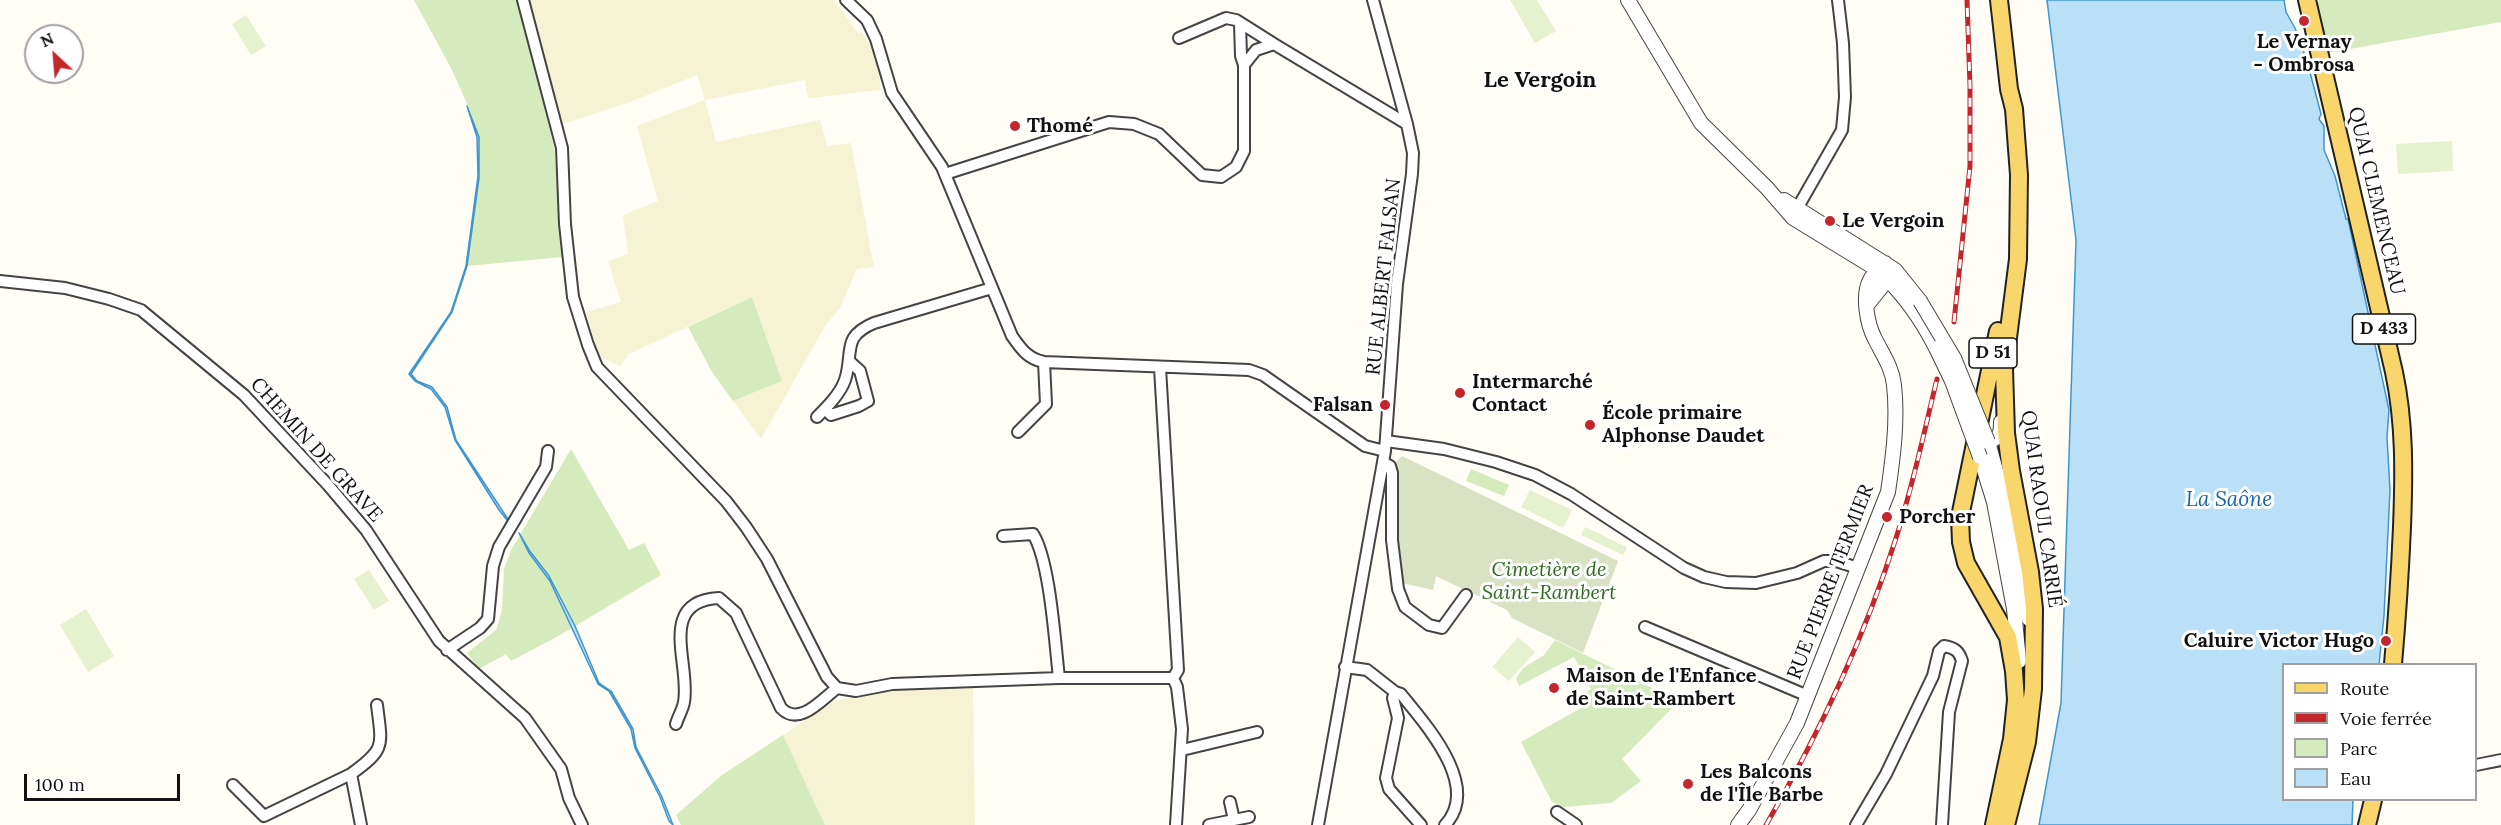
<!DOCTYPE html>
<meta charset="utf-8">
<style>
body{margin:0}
#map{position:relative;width:2501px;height:825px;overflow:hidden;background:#fffdf5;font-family:Lora,serif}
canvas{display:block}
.legend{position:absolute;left:2282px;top:663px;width:195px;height:138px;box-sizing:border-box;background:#fff;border:2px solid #a0a0a0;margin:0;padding:8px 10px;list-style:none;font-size:18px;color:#111}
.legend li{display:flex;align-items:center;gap:12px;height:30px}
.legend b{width:30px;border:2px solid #a0a0a0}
.north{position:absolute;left:24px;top:24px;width:60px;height:60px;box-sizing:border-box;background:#fff;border:2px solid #a0a0a0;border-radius:50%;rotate:334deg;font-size:16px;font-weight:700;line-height:24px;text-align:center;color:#111}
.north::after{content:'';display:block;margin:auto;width:21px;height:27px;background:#c4262e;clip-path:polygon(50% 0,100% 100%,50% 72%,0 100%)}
.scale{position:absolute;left:24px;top:774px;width:156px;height:27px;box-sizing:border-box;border:3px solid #111;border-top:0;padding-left:8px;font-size:18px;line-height:21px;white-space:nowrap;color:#111;-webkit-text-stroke:4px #fff;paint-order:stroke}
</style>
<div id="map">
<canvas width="2501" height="825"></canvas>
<ul class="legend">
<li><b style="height:8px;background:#f9d66b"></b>Route</li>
<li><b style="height:8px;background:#c4262e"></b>Voie ferrée</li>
<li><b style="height:16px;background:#d5ebbd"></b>Parc</li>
<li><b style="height:16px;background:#b9e0f7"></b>Eau</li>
</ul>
<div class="north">N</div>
<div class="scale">100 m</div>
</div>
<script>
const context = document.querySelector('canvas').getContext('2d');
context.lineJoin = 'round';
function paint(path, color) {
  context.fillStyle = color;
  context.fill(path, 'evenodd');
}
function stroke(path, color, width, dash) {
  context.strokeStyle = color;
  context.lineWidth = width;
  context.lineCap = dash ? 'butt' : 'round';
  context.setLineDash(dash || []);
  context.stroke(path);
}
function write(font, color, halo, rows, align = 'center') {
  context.font = font + ' Lora,serif';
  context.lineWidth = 6;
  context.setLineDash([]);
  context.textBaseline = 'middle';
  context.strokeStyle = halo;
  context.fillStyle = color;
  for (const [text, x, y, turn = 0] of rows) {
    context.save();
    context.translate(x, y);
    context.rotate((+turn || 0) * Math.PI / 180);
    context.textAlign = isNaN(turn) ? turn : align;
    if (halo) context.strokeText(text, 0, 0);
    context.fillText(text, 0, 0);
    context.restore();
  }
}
paint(new Path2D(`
 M528,0H834L858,33L862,32L875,54L881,90L808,98L805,80L705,100L716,142L820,120L827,146L851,143L874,267L857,269L840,308L825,326L761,439L733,401L782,381L752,297L629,354L620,366L599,356L586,312L621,302L608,261L628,254L623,215L658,201L637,126L705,100L697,75L630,102L560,125Z
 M973,684L975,825H825L783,735L832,702L902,686Z`), '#f6f3d4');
paint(new Path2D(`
 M414,0H518L555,152L562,257L467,266L479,178V137L468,106L452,70Z
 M2319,0H2501V22L2327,53L2316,6Z
 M752,297L782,381L733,401L712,372L688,327Z
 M571,449L629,550L644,543L661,575L560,635L511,661L506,654L479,669L467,653L496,630L502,610L504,569L511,550Z
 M1471,469L1509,485L1504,496L1466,481Z
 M1555,640L1679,701L1622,759L1641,781L1611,803L1563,807L1552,802L1521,742L1586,705L1582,695L1591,689L1574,657L1519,686L1516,679L1523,668L1544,655Z
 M783,735L825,825H681L676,815L722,775Z`), '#d5ebbd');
paint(new Path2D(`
 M1402,456L1618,561L1583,653L1512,618L1507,610L1436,576L1433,590L1402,583L1395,523L1396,462Z`), '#d9e3c4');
paint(new Path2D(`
 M1510,0H1537L1556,31L1535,43Z
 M246,15L266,46L251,55L232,24Z
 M2452,141L2453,171L2398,174L2396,144Z
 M1530,490L1572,510L1563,528L1521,507Z
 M1585,527L1627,547L1623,555L1581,535Z
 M369,570L389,601L374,610L354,579Z
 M86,609L114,656L88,672L60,625Z
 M1518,637L1535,652L1509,681L1492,667Z`), '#e6f2cf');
const water = new Path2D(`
 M2047,0H2284L2286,12L2295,28L2307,61L2321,114L2319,119L2324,126V150L2335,176L2346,219H2348L2389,410L2387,437L2390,490L2384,616L2379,664H2284V800H2353L2352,825H2039L2061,703L2076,240Z
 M467,106L479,137V178L467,266L452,312L411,374L417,381L432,387L447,407L456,440L515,530L499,510L455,440L445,407L431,389L415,381L409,374L451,312L466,266L478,176L477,137Z
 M519,533L529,550L549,576L575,626L599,683L611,691L633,729L636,747L662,797L673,825L669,821L660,797L635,748L631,729L609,691L598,684L550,581L529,553Z`);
paint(water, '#b9e0f7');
stroke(water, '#3f96cf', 1.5);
const minor = new Path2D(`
 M523,0L562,148L565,224L573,297L588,345L597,367L726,501L746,527L767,559L827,677L837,688L856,691L892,684L1059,678H1173
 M846,0L867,20L876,39L892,93L942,167L1012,336C1021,349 1028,359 1044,362L1249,370L1263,375L1365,446L1385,451
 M1240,23L1241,56L1244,65
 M1179,38L1226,18L1236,20L1274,44
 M945,174L1109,122L1134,124L1159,134L1202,175L1221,177L1236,167L1244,151V65L1256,50L1274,44L1407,124
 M1794,214L1842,130L1845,97L1843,43L1838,0
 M0,281L65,288L109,299L141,310L244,395L328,485L366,530L439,641L525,718L561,769L569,798L582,825
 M1160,368L1178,670L1173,678
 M825,409L831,415L859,406L868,401L860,371L849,361
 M817,417C828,406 840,394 845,380C854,352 841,337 874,323L992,288
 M1018,432L1046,404L1044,362
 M1386,441L1444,449L1496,462L1535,475L1571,494L1684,568L1704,577L1726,582L1756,583L1797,573L1824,561H1836L1858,568
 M1383,462L1390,466L1392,473V540L1398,589L1405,607L1429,625L1442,628L1466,595
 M1003,536L1033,534C1050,561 1055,643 1059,678
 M1645,627L1808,696
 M447,650L480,628L488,619L493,566L499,547L546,467L548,451
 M1345,667L1367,670L1395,692L1401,694C1425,724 1482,786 1445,825
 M1173,678L1177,687L1182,729L1176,825
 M1395,692L1393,698L1398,718L1386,778L1389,789L1421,825
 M676,724C678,717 683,709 684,702C691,665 656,601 719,598L736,613L781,708C799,727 821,700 837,688
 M1182,750L1257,732
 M2476,765L2501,760
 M351,774C386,749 382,746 377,705
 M233,785L264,816L351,774L361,825
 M1230,802L1234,820
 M1557,812L1576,825
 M1209,825L1249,817
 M1318,825L1385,451L1397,284L1412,174L1413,153L1407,124L1373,0
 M1856,825L1886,774L1933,676L1939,651L1944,646C1955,648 1959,651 1962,661L1949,712L1942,825`);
const tertiary = new Path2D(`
 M1628,0L1701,123L1767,188L1793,218L1878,270C1903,293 1921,318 1936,348
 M1784,200L1895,270L1920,301
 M1867,305L1892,274
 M2001,422C2001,433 2000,438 1988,442L2005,503L2029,619
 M1980,457L1994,502L2014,609L2019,661
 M1738,825L1749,810L1797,723L1888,492C1893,458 1898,420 1894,385C1892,367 1883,355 1875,339C1867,324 1862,295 1870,280C1873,274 1880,268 1885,263`);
const primary = new Path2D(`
 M1999,0L2009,89L2014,109L2019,175L2018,259L2004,369L2006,433L2011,471L2030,572L2034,609L2033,689L2027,742L2006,825
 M2307,0L2394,372C2405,424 2404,475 2402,527C2400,573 2397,619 2393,664
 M1994,825L2012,739L2016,700L2014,671L2008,637L1966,563L1961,542L1960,517L1998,331
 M2367,825L2373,800`);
stroke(minor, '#444', 14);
stroke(tertiary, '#444', 16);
stroke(primary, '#222', 20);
stroke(minor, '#fff', 10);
stroke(tertiary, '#fff', 14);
stroke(primary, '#f9d66b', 16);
const rail = new Path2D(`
 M1954,322L1970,166V86L1967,0
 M1766,825C1819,734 1864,639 1896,538C1913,486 1924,432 1937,379`);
stroke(rail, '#c4262e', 5);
stroke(rail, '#fff', 3, [9]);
const tertiaryBridge = new Path2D(`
 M1920,301L1954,358L1988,442
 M1936,348L1952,381L1980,457`);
stroke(tertiaryBridge, '#444', 16, []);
stroke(tertiaryBridge, '#fff', 14);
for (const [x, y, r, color] of [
 [2304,21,6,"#c4262e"],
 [1015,126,6,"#c4262e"],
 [1830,221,6,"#c4262e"],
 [1460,393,6,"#c4262e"],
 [1385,405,6,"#c4262e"],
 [1590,425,6,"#c4262e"],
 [1887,517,6,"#c4262e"],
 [2386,641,6,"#c4262e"],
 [1554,688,6,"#c4262e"],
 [1688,784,6,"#c4262e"]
]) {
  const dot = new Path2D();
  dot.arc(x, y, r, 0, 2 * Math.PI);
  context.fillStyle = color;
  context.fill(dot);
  stroke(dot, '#fff', 2);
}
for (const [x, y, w] of [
 [2384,329,63],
 [1993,353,48]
]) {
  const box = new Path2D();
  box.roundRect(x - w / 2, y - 15, w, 30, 4.5);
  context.fillStyle = '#fff';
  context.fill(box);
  stroke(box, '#111', 1.5);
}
write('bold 18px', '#111', null, [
 ["D 433",2384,329],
 ["D 51",1993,353]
]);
write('bold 20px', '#111', '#fff', [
 ["Le Vernay",2304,42,"center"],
 ["- Ombrosa",2304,65,"center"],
 ["Thomé",1027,126],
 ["Le Vergoin",1842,221],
 ["Intermarché",1472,382],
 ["Contact",1472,405],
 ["Falsan",1373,405,"right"],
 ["École primaire",1602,413],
 ["Alphonse Daudet",1602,436],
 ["Porcher",1899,517],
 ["Caluire Victor Hugo",2374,641,"right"],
 ["Maison de l'Enfance",1566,676],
 ["de Saint-Rambert",1566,699],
 ["Les Balcons",1700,772],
 ["de l'Île Barbe",1700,795]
], 'left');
write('20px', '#111', '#fff', [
 ["QUAI CLEMENCEAU",2376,201,77],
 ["RUE ALBERT FALSAN",1384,277,-84],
 ["CHEMIN DE GRAVE",316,450,48],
 ["QUAI RAOUL CARRIÉ",2041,509,82],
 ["RUE PIERRE TERMIER",1831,582,-69]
]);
write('italic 20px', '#2f6b1f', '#fff', [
 ["Cimetière de",1549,570],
 ["Saint-Rambert",1549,593]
]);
write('italic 21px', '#1768a6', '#fff', [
 ["La Saône",2229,500]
]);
write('bold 22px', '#111', '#fff', [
 ["Le Vergoin",1540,81]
]);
</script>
